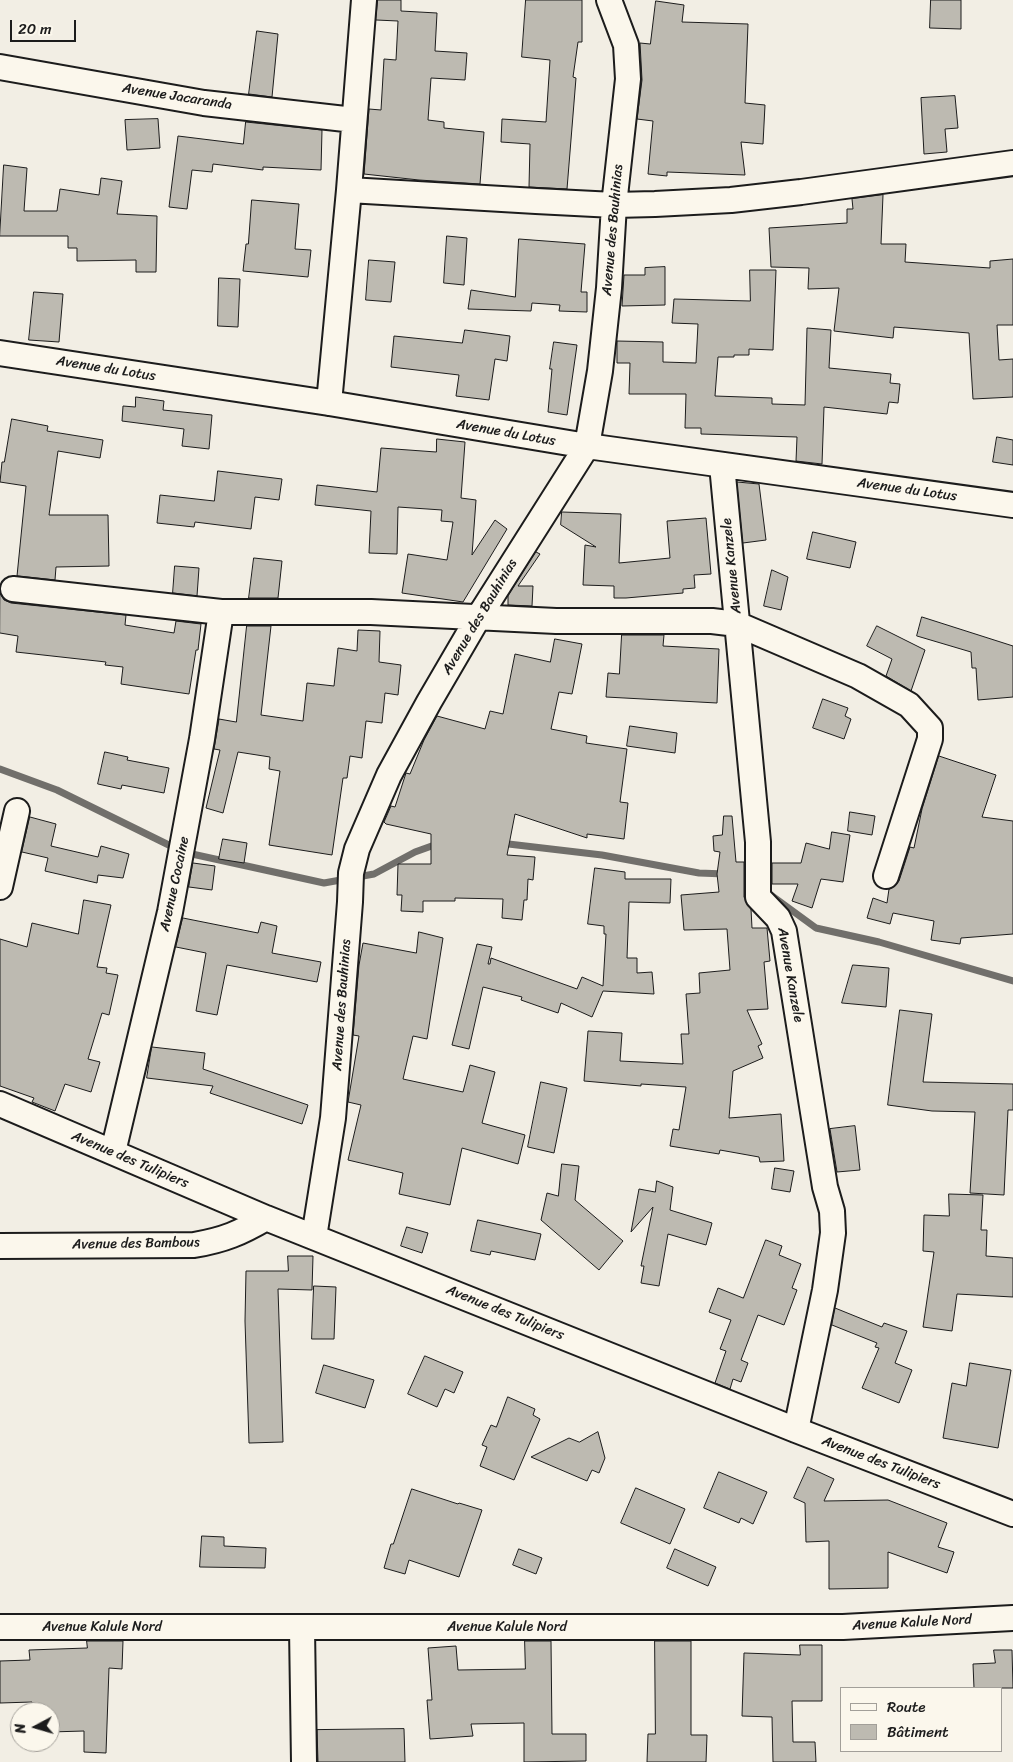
<!DOCTYPE html>
<meta charset="utf-8">
<style>
body{margin:0}
#map{position:relative;width:1013px;height:1762px;overflow:hidden;background:#f2eee4;font-family:Sriracha,sans-serif}
canvas{display:block}
.legend{position:absolute;left:840px;top:1687px;width:162px;height:65px;box-sizing:border-box;background:#fbf7ec;border:1px solid #a29f99;margin:0;padding:6px 9px;list-style:none;font-size:15px;color:#1c1c1c}
.legend li{display:flex;align-items:center;gap:10px;height:25px}
.legend b{width:25px;border:1px solid #a29f99}
.north{position:absolute;left:10px;top:1702px;width:50px;height:50px;box-sizing:border-box;background:#fbf7ec;border:1px solid #a29f99;border-radius:50%;rotate:264deg;font-size:14px;font-weight:700;line-height:20px;text-align:center;color:#1c1c1c}
.north::after{content:'';display:block;margin:auto;width:18px;height:22px;background:#1c1c1c;clip-path:polygon(50% 0,100% 100%,50% 72%,0 100%)}
.scale{position:absolute;left:10px;top:20px;width:66px;height:22px;box-sizing:border-box;border:2px solid #1c1c1c;border-top:0;padding-left:6px;font-size:15px;line-height:18px;white-space:nowrap;color:#1c1c1c;-webkit-text-stroke:4px #fbf7ec;paint-order:stroke}
</style>
<div id="map">
<canvas width="1013" height="1762"></canvas>
<ul class="legend">
<li><b style="height:6px;background:#fbf7ec"></b>Route</li>
<li><b style="height:14px;background:#bdbab1"></b>Bâtiment</li>
</ul>
<div class="north">N</div>
<div class="scale">20 m</div>
</div>
<script>
const context = document.querySelector('canvas').getContext('2d');
context.lineJoin = 'round';
function stroke(path, color, width, dash) {
  context.strokeStyle = color;
  context.lineWidth = width;
  context.lineCap = dash ? 'butt' : 'round';
  context.setLineDash(dash || []);
  context.stroke(path);
}
function paint(path, color) {
  context.fillStyle = color;
  context.fill(path, 'evenodd');
}
function write(font, color, halo, rows, align = 'center') {
  context.font = font + ' Sriracha,sans-serif';
  context.lineWidth = 4.5;
  context.setLineDash([]);
  context.textBaseline = 'middle';
  context.strokeStyle = halo;
  context.fillStyle = color;
  for (const [text, x, y, turn = 0] of rows) {
    context.save();
    context.translate(x, y);
    context.rotate((+turn || 0) * Math.PI / 180);
    context.textAlign = isNaN(turn) ? turn : align;
    if (halo) context.strokeText(text, 0, 0);
    context.fillText(text, 0, 0);
    context.restore();
  }
}
stroke(new Path2D(`
 M0,769L57,790L183,852L324,883L374,874L415,852L440,843
 M500,843L602,855L699,873L725,874
 M764,890L816,928L879,942L1013,981`), '#716f6b', 7);
const building = new Path2D(`
 M378,0H401V11L437,13L435,51L467,53L465,80L431,78L428,120L444,122V128L484,132L480,184L419,180L364,174L369,109L381,110L384,59L396,60L398,21L376,20Z
 M526,0H582V42H578L573,77L576,78L567,189L529,187L530,144L501,142L502,119L546,122L550,60L522,57Z
 M931,0H961V29L930,28Z
 M656,1L684,5L682,22L748,24L745,103L765,105L763,144L741,142L745,175L667,172V176L648,174L653,121L637,119L642,80L640,43L650,44Z
 M257,31L278,34L272,97L249,94Z
 M955,96L958,128L945,129L947,152L924,154L921,98Z
 M158,119L160,148L127,150L125,120Z
 M246,122L322,130L321,170L263,167V170L213,164L212,172L192,170L187,209L169,207L178,136L243,144Z
 M4,165L27,168L24,211H57L60,189L99,195L101,178L122,181L117,214L157,216L156,272H136V260L77,261V248H68V236H0Z
 M883,195L881,244H906L905,262L990,268V261L1013,259V325H997L999,360L1013,359V397L973,399L969,333L894,327L893,338L834,331L839,288L808,289L809,268L771,267L769,228L847,223V209H853L852,199Z
 M252,200L299,204L295,249L311,250L308,277L243,271L246,244H248Z
 M447,236L467,238L464,285L444,283Z
 M519,239L585,244L581,292H587V312L559,311L560,305L532,303L531,311L468,309L471,290L515,297Z
 M369,260L395,262L391,302L366,300Z
 M665,267V305L622,306L624,275H645V268Z
 M750,270H776L773,350L749,349V355H734V357H718L715,396L772,398V404L805,405L807,328L831,330L829,368L891,374L890,383L900,384L898,403L889,402L887,414L824,407L822,464L796,461L797,437L701,434V428H685L686,394H629L630,363H617V341L663,342V362L696,363L698,324L672,323L674,299L750,301Z
 M219,278L240,279L238,327L218,326Z
 M34,292L63,294L59,342L29,340Z
 M465,330L510,336L507,361L495,359L489,400L456,396L459,375L391,367L394,336L462,343Z
 M554,342L577,345L567,415L548,412L552,369H550Z
 M136,397L164,401L163,410L212,415L209,449L182,446L184,429L122,421L123,406L135,407Z
 M12,419L48,426L47,431L103,440L100,458L58,451L49,515H108L109,566L56,567L55,580L17,576L26,486L0,482L2,462H4Z
 M997,437L1013,440V465L993,462Z
 M437,439L465,442L461,498L476,500L472,555L495,520L507,529L463,602L402,593L408,554L447,560L453,522L441,521L442,510L398,507L397,554L369,553L371,511L315,505L317,485L377,492L381,448L436,452Z
 M218,471L282,479L279,500L255,497L251,529L195,522L194,527L157,523L160,495L214,501Z
 M737,482L759,484L766,540L743,543Z
 M562,512L621,514L619,563L670,558L667,521L706,518L711,574L694,575L695,588L683,589V593L626,598H614V586L583,585L585,545L596,547L561,525Z
 M813,532L856,542L850,568L807,559Z
 M536,552L540,554L518,586H533L532,606L508,605V596Z
 M254,558L282,561L278,598H249Z
 M175,566L199,568L197,596L173,593Z
 M772,570L788,577L781,610L764,606Z
 M0,593L4,600L11,603L126,615L125,625L174,633L176,621L201,624L198,650H196L189,694L121,684L123,667L105,665L106,662L16,652L18,636L0,633Z
 M922,617L1013,646V697L978,700L976,668H972L971,652L917,636Z
 M247,626H271L261,715L303,721L307,683L334,686L338,648L357,651L358,630L380,631L379,662L401,665L398,695L385,693L382,723L366,721L362,758L350,756L347,778H343L332,855L269,845L280,771L269,769L270,757L238,752L223,813L206,808L220,750L214,749L219,719L236,722Z
 M877,626L925,650L911,691L886,676L892,659L867,646Z
 M622,635H664L663,646L719,649L717,703L606,697L608,673L619,674Z
 M555,639L582,644L572,694L559,692L551,729L587,736L586,743L627,749L620,802L628,803L624,839L587,834V838L515,814L507,855L535,857L533,880L528,879L527,900H524L522,920L502,918L503,899L455,898V901H423V912L401,911L402,895H397L398,864H431V834L386,824L384,822L391,806L395,807L406,773L410,774L424,740L437,716L485,729L490,711L503,714L515,654L550,662Z
 M823,699L848,708L845,716L851,719L844,739L813,728Z
 M630,726L677,733L675,753L627,746Z
 M105,752L128,757L127,760L169,768L164,793L122,785L121,789L98,784Z
 M939,756L996,775L982,817L1013,821V934L961,938L960,944L931,940L934,921L893,913L890,924L867,918L873,898L887,903L889,889L895,886L899,881L910,847L914,848L922,809Z
 M850,812L875,816L872,835L848,831Z
 M724,816H732L736,862H744V897L751,909L752,928H767L770,961L764,962L768,1009L747,1010L762,1044L758,1046L763,1058L733,1071L729,1118L781,1114L784,1161L760,1162L759,1157L720,1150L719,1154L670,1146L673,1129L679,1130L686,1087L641,1084V1086L584,1081L588,1031L622,1033L620,1061L683,1064L681,1034H689L686,994L700,993L699,973L730,970L727,929L684,930L681,895L719,892L717,874L720,852L714,851L713,836L722,835Z
 M30,817L56,824L51,846L98,857L101,846L129,854L123,878L98,875L97,883L45,871L48,858L22,852Z
 M832,832L850,835L843,882L821,879L812,908L792,901L798,884H772V863H801L806,843L829,849Z
 M223,839L247,843L244,863L219,859Z
 M193,863L215,866L212,890L189,887Z
 M595,868L625,872V879H671L670,903L629,902L627,958H637V973L652,972L654,994L603,991L592,1017L561,1003L558,1013L521,1000L522,997L483,987L469,1049L452,1045L477,944L492,947L488,964H490L491,958L577,989L582,977L603,986L606,934H604V926L588,924Z
 M84,900L111,905L97,967L107,968L106,973L118,975L109,1015L102,1013L88,1059L100,1062L91,1092L65,1084L55,1111L32,1102L34,1098L0,1086V939L27,947L32,923L78,934Z
 M183,918L258,933L261,922L277,926L272,953L321,962L317,982L227,965L217,1015L196,1011L206,953L176,947Z
 M419,932L443,938L427,1039L413,1036L403,1079L463,1092L470,1065L495,1072L482,1123L525,1135L518,1164L462,1148L450,1205L399,1194L403,1173L348,1160L361,1105L348,1102L359,1036L353,1035L359,965L363,943L416,953Z
 M853,965L889,968L886,1007L842,1003Z
 M900,1010L932,1014L923,1082L1013,1084V1110H1008L1004,1195L970,1193L975,1112L932,1111L888,1105Z
 M152,1047L205,1053L203,1069L308,1105L302,1124L210,1093L213,1086L147,1078Z
 M541,1082L567,1088L554,1153L528,1147Z
 M855,1126L860,1170L837,1172L830,1129Z
 M562,1164L579,1166L575,1200L623,1241L599,1270L541,1220L547,1193L558,1196Z
 M775,1168L794,1171L790,1192L772,1189Z
 M657,1181L673,1187L670,1210L712,1223L706,1245L668,1234L659,1286L641,1283L644,1266H641L653,1207L631,1232L639,1189L655,1192Z
 M949,1194L983,1195L981,1230H987L986,1256L1013,1258V1297L957,1294L952,1331L923,1327L934,1252L923,1251L924,1215L949,1216Z
 M478,1220L541,1234L535,1260L491,1251L490,1255L471,1251Z
 M407,1227L428,1233L422,1253L401,1246Z
 M766,1240L782,1246L779,1255L801,1264L792,1288L797,1290L784,1325L758,1315L741,1360L748,1363L741,1382L733,1379L730,1389L715,1383L726,1351L720,1349L731,1320L709,1312L718,1288L743,1298Z
 M288,1256H313L312,1290L278,1289L283,1442L249,1443L245,1321L246,1271H288Z
 M314,1286L336,1287L334,1339H312Z
 M835,1308L882,1327L884,1323L907,1331L895,1363L912,1370L899,1403L862,1388L879,1348L875,1347L877,1343L832,1325Z
 M425,1356L463,1372L454,1393L445,1389L437,1407L408,1394Z
 M970,1363L1011,1370L998,1448L943,1438L952,1383L966,1386Z
 M324,1365L374,1380L365,1408L316,1393Z
 M508,1397L535,1409L533,1415L540,1419L514,1480L480,1466L487,1447L482,1445L491,1425L496,1427Z
 M598,1432L605,1458L599,1473L592,1470L587,1481L531,1457L569,1438L579,1442Z
 M808,1467L834,1479L824,1501L888,1500L947,1523L938,1547L954,1552L947,1573L888,1552V1588L829,1589V1541L806,1542L805,1503L794,1498Z
 M719,1472L767,1492L753,1524L741,1518L739,1523L704,1508Z
 M636,1488L685,1509L670,1544L621,1523Z
 M412,1489L458,1504L459,1503L482,1510L459,1577L409,1560L405,1574L384,1568L391,1544H393Z
 M202,1536L224,1537V1546L266,1548L265,1568L200,1567Z
 M519,1549L542,1558L536,1574L513,1565Z
 M675,1549L716,1567L708,1586L667,1568Z
 M87,1641H123L122,1669L109,1668L106,1753L84,1752V1731L50,1732V1712H32V1702L0,1703V1661L30,1660L29,1650L87,1648Z
 M525,1641H551L552,1734H586V1761L524,1762V1723L471,1724L473,1736L430,1739L427,1700H432L428,1648L456,1646L458,1670L525,1669Z
 M655,1641H691V1735H707L706,1762H647L648,1734H655Z
 M800,1645H822V1701H792L793,1742H815L816,1762H773L772,1717L742,1716L744,1653L800,1655Z
 M994,1650H1012L1013,1688H974L973,1664L995,1663Z
 M404,1729L405,1762H318L317,1730Z`);
paint(building, '#bdbab1');
stroke(building, '#1c1c1c', 1);
const street = new Path2D(`
 M0,67L204,103L354,120
 M349,190L536,201L614,205L655,204L731,200L801,192L1013,163
 M0,353L329,403L587,446L1013,505
 M329,403L349,190L364,0
 M722,465L758,842V897L778,918L784,931L825,1187L832,1211L833,1233L825,1290L796,1430
 M13,589L221,612H371L556,621H712L737,624L858,676L909,705L930,728V739L886,876
 M0,887L17,811
 M0,1104L266,1218L796,1430L1013,1514
 M113,1152L170,912L202,739L221,612
 M314,1237L333,1118L350,902L351,873L357,849L389,775L429,702L478,618L587,446L600,371L609,288L614,205L628,79L626,45L609,0
 M0,1246L194,1245C224,1240 240,1233 266,1218
 M0,1627H843L1013,1618
 M302,1628L304,1762`);
stroke(street, '#1c1c1c', 28);
stroke(street, '#fbf7ec', 24);
write('14px', '#1c1c1c', '#fbf7ec', [
 ["Avenue Jacaranda",177,97,9],
 ["Avenue des Bauhinias",613,230,-85],
 ["Avenue du Lotus",106,369,9],
 ["Avenue du Lotus",506,433,10],
 ["Avenue du Lotus",907,490,8],
 ["Avenue Kanzele",732,566,-96],
 ["Avenue des Bauhinias",480,617,-59],
 ["Avenue Cocaine",175,884,-78],
 ["Avenue Kanzele",790,975,80],
 ["Avenue des Bauhinias",342,1005,-86],
 ["Avenue des Tulipiers",130,1160,23],
 ["Avenue des Bambous",136,1244,-1],
 ["Avenue des Tulipiers",505,1313,22],
 ["Avenue des Tulipiers",881,1463,21],
 ["Avenue Kalule Nord",912,1623,-3],
 ["Avenue Kalule Nord",102,1627],
 ["Avenue Kalule Nord",507,1627]
]);
</script>
